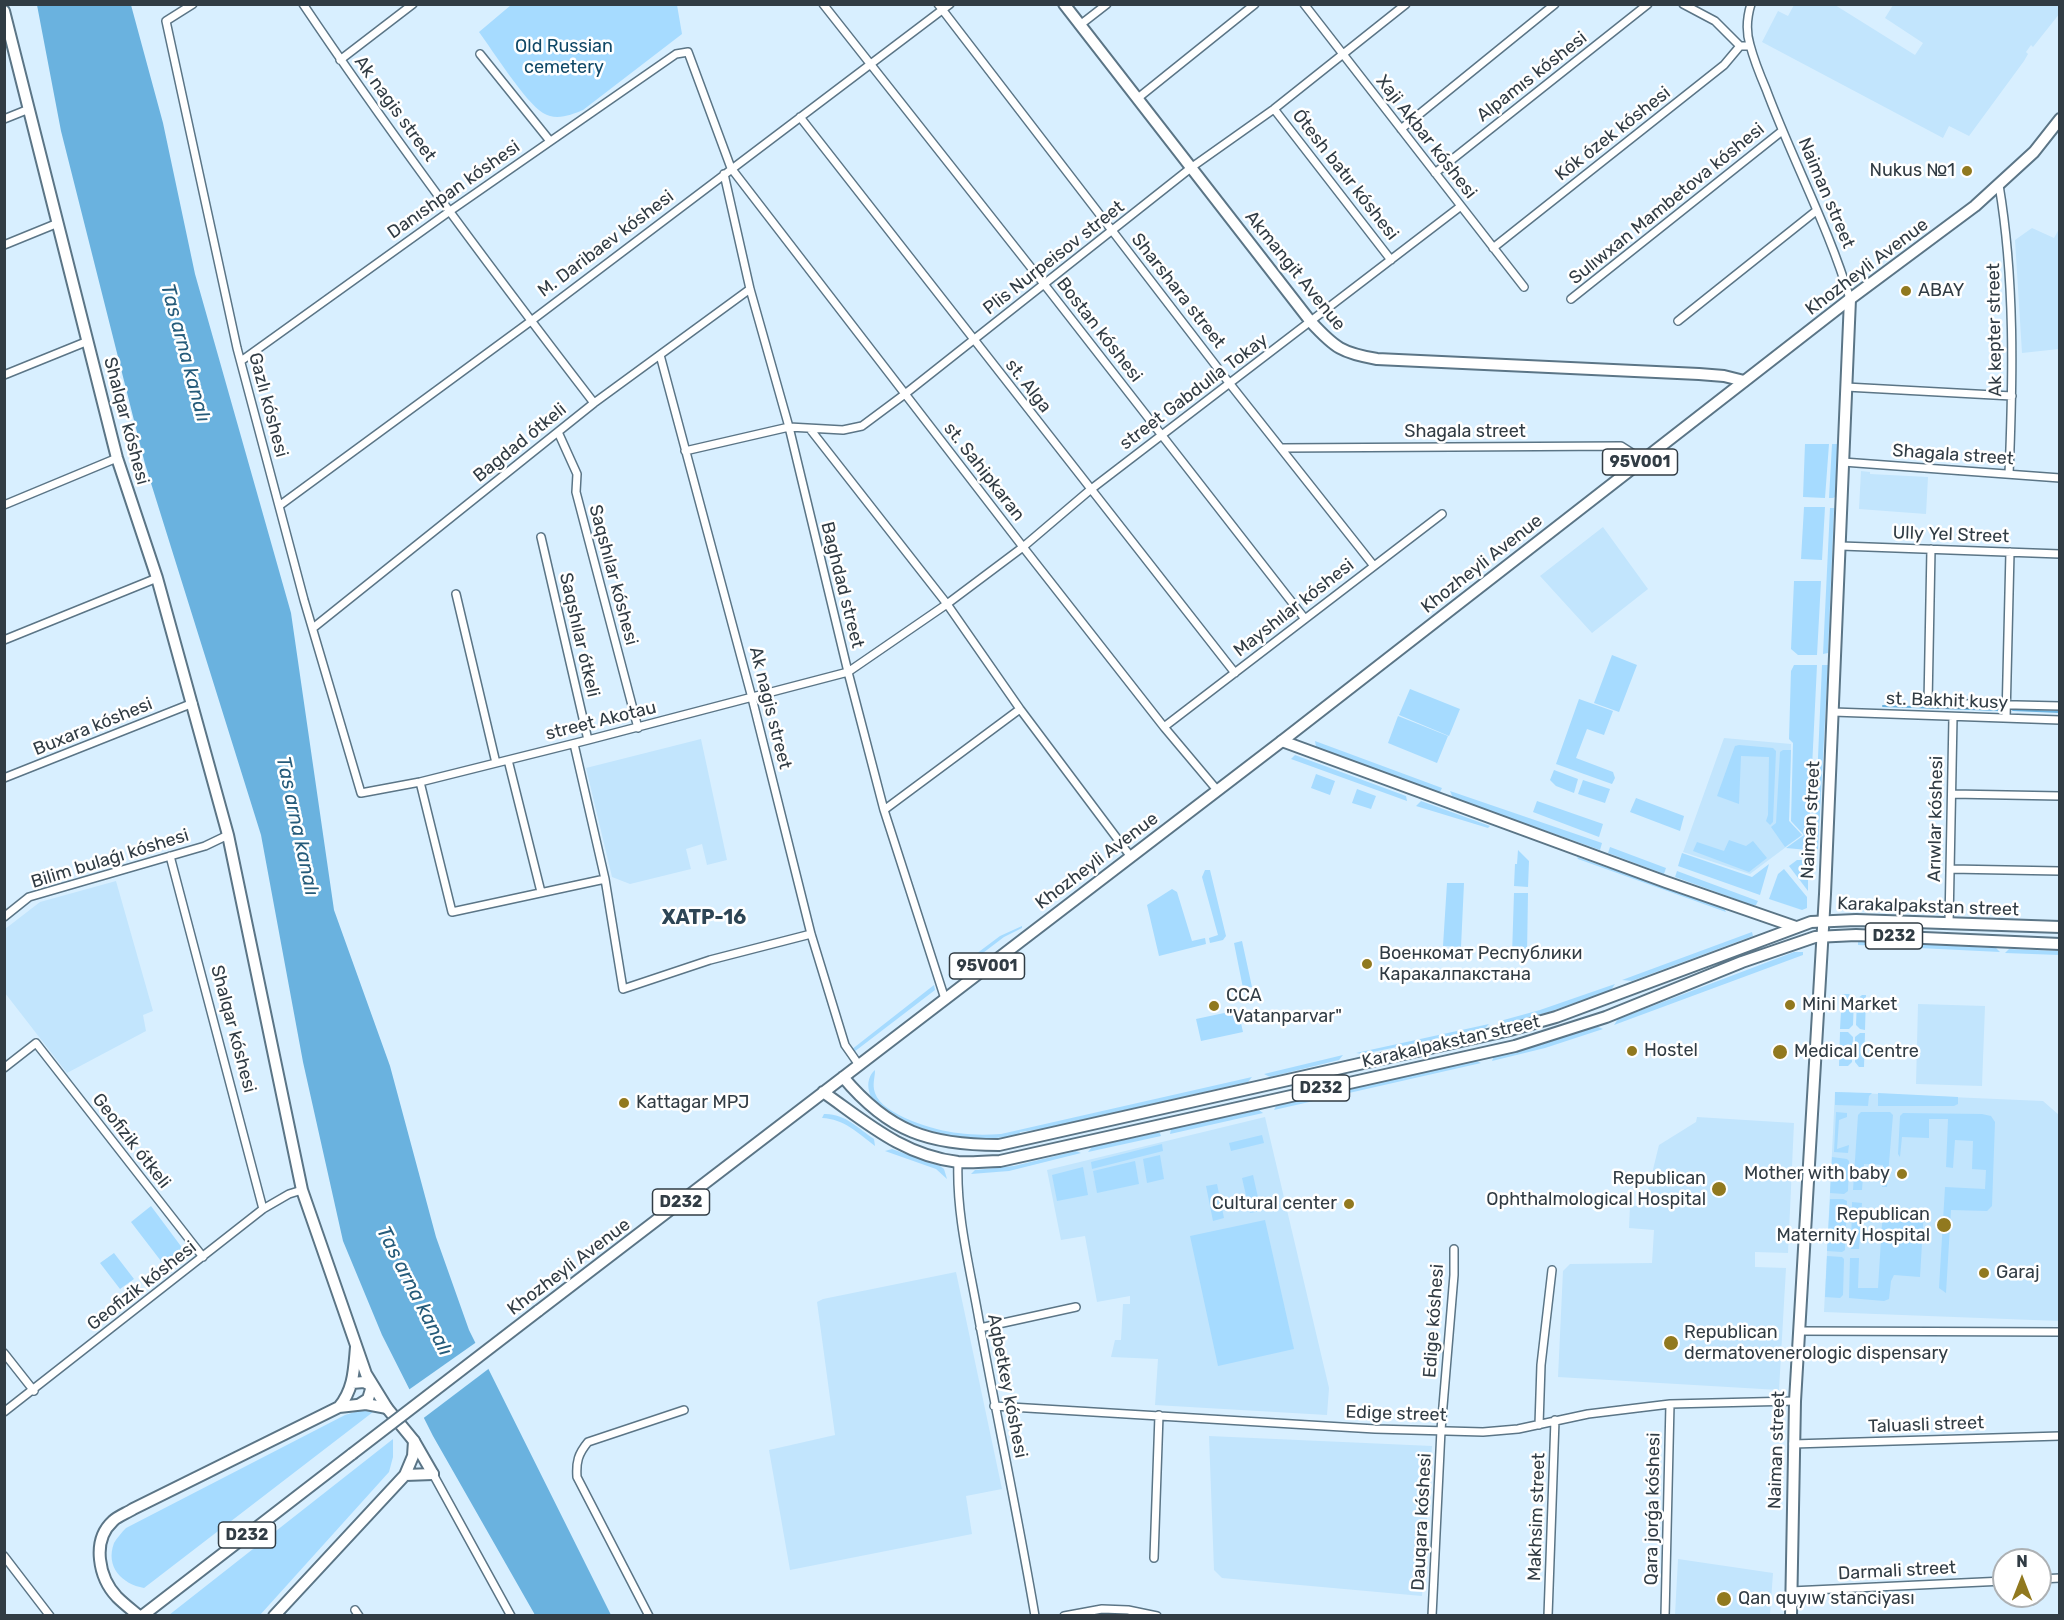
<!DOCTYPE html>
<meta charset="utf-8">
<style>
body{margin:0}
#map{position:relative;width:2064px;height:1620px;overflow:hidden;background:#d8efff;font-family:Rubik,sans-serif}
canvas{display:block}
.frame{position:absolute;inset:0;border:6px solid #313c44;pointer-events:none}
.north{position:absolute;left:1992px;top:1548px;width:60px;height:60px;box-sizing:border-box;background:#fff;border:2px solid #adb1b4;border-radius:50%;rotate:0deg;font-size:16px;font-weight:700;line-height:24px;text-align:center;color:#313c44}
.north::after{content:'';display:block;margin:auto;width:21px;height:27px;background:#91791f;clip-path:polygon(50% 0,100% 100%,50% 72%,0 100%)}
</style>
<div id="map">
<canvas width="2064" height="1620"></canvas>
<div class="frame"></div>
<div class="north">N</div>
</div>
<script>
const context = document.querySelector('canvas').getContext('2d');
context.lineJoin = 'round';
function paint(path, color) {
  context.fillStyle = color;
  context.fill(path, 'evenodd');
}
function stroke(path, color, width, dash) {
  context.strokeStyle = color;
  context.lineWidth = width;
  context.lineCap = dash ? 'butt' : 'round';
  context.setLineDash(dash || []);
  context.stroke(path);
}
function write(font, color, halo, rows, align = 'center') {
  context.font = font + ' Rubik,sans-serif';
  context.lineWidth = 5;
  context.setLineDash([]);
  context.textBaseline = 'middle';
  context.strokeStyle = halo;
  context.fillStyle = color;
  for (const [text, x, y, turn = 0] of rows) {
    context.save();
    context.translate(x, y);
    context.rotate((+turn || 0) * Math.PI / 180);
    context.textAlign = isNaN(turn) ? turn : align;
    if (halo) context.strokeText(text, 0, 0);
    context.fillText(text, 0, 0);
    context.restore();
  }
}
paint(new Path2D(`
 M1794,5H1835L1915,55L1923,43L1885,18L1893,5H2059L2060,13L2033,47L2031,45L2026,52L2028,54L2024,61L1969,136L1949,126L1943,138L1762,42L1778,11L1788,16Z
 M2032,228L2054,238L2059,229V349L2022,353L2015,240Z
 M1861,471L1870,472V474L1928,477L1926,514L1859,509Z
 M1603,527L1648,589L1592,633L1540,576Z
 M1724,738L1791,744L1789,821L1802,835L1750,874L1683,852Z
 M701,739L727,860L707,865L702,844L686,849L691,869L630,884L612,877L586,768Z
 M116,881L153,1011L143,1015L146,1031L67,1073L5,993V929L40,902Z
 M1918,1004L1985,1006L1982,1086L1916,1084Z
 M1835,1092L2043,1101L2059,1115V1321L1824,1312Z
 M1265,1117L1329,1388L1327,1415L1155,1405L1158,1359L1111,1357L1115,1340H1121L1123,1304H1130V1296L1097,1302L1085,1236L1061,1240L1047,1170Z
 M1697,1117L1794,1123L1788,1253L1755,1252V1267L1786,1268L1779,1390L1558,1377L1563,1271L1570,1264L1652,1263L1654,1230L1629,1228L1630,1206H1644L1659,1145L1696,1122Z
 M956,1272L1002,1489L966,1496L972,1534L790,1570L769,1450L835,1435L817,1302L823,1299Z
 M1209,1436L1432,1446L1422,1596L1222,1578L1214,1570Z
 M1678,1559L1773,1573L1770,1615H1675Z`), '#c2e5fd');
paint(new Path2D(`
 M677,5L682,34L583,110C571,115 556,121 543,113C525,102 493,51 479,32L511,5Z
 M1805,444H1829L1825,498L1803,497Z
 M1832,444H1838L1835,497L1833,498H1829Z
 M1804,507H1825L1822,560L1801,559Z
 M1830,508H1834L1828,653L1823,654Z
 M1794,581H1821L1817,655H1798L1791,649Z
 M1612,655L1637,665L1619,712L1594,703Z
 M1794,665H1817L1808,850L1786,848L1804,835L1791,821L1793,743L1789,739L1791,671Z
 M1822,665H1828L1818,849L1814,850Z
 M1410,689L1460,709L1449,736L1399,715Z
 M1579,699L1613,711L1604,735L1587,729L1576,758L1613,772L1615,778L1612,784L1556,764Z
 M1398,716L1448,736L1437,763L1388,743Z
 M1315,741L1442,788L1440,792H1436L1316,747Z
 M1739,745L1773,748L1776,751L1773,822L1770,825L1766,821L1768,815L1769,757L1741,756L1739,804L1717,796L1735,746Z
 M1783,750H1791L1789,821L1802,835L1785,847L1771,827L1776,823L1780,752Z
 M1295,755L1406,796L1407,801L1291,759Z
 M1554,770L1578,779L1574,793L1556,786L1550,780Z
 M1316,774L1335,781L1330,795L1311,788Z
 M1583,780L1610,789L1605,803L1578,794Z
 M1357,789L1376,796L1371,809L1352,803Z
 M1450,791L1602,843L1600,850L1453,798Z
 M1636,798L1684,816L1680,831L1630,812Z
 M1421,801L1490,826L1488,828L1416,806Z
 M1537,801L1603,824L1599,837L1533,812Z
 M1729,840L1746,846L1753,841L1767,858L1749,872L1693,851L1697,842L1724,851Z
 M1610,847L1666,868L1664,874L1608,853Z
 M1518,850L1529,861L1528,887L1514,886L1515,864H1517Z
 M1682,853L1752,877L1769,864L1760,895L1678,866Z
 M1577,857L1724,908L1726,912L1578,859Z
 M1797,860H1808V891L1789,866Z
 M1784,869L1807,897V908L1802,910L1769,899L1778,874Z
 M1205,870H1210L1226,936L1223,940L1210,943L1209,938L1218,935L1202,877Z
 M1677,871L1758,901L1756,905H1752L1675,877Z
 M1447,883H1464L1461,947L1443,946Z
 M1172,889L1177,892L1192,941L1205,938L1206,944L1159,956L1147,905Z
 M1514,893H1528L1527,955H1512Z
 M1858,907L1943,910L1940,914L1858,911Z
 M1022,926V928L1004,937L950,978L948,975L1000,936Z
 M1752,932L1753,936L1632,981L1622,980Z
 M1242,941L1252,987L1243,988L1234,943Z
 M1858,941L1903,944V946L1914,947L1915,944L1996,948L2000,952L1858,945Z
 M2009,949L2059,951V955L2005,953Z
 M1794,952H1803V955L1614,1025L1618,1019Z
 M1615,984L1611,990L1549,1012L1505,1024L1500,1021L1540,1010Z
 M934,985L935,990L854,1052L851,1050Z
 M1842,994H1849L1854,999L1853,1025L1849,1029H1840Z
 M1862,995H1866L1865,1030L1860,1029L1856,1025L1857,999Z
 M1238,1010L1243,1032L1201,1041L1196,1019Z
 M1489,1024L1484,1029L1363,1054L1356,1053Z
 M1596,1026L1603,1029L1545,1048L1492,1061L1494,1056L1543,1044Z
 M1840,1032H1848L1853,1037L1852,1062L1848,1066H1839Z
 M1860,1033H1865L1864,1067H1859L1855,1062V1037Z
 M1343,1055L1339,1060L1270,1077L1264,1074Z
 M1475,1060L1481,1063L1274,1110L1276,1106Z
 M875,1070C875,1078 872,1084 875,1093C882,1115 936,1131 958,1133C972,1135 986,1135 1001,1134L1252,1077L1248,1082L1041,1129L1020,1132L1019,1135C1000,1138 982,1140 964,1138C940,1135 874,1118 869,1091C867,1083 869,1075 875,1070Z
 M1835,1092L1869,1093H1872L1869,1096L1868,1106L1835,1105Z
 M1878,1093L1958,1097V1104L1954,1106H1878Z
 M1259,1110L1263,1113L1170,1134L1171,1129Z
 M1836,1112L1847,1113V1117L1839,1120L1837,1149L1849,1145L1848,1153L1834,1152Z
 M1861,1112H1890L1893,1115L1887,1187H1882L1883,1165L1864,1164L1862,1190H1853L1858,1115Z
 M1903,1113L1982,1114L1991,1116L1995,1122L1992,1206L1987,1211L1951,1210L1946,1293L1939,1288L1945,1187L1985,1189L1986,1170L1972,1169L1973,1141L1955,1140L1953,1168L1946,1167L1948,1119H1929V1138L1902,1137L1900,1157L1898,1154L1900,1116Z
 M824,1114C844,1113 858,1128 874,1139L875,1146C858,1133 844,1119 822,1118Z
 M1156,1133H1160L1161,1136L1088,1152L1092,1147Z
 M1262,1135L1264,1143L1231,1151L1229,1143Z
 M1162,1144L1163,1151L1092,1169L1091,1162Z
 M892,1149L940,1166L944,1169L947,1179L936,1169L885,1151Z
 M1076,1151L1081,1153L1009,1171L971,1174L975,1170L1014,1166Z
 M1160,1155L1164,1179L1147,1183L1143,1159Z
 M1832,1157L1847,1159L1849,1161L1848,1191L1844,1194L1830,1193Z
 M1135,1161L1139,1184L1097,1193L1093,1171Z
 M1083,1167L1088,1195L1057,1201L1052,1175Z
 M1253,1175L1261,1211L1250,1213L1242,1178Z
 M1217,1184L1224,1218L1213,1221L1206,1186Z
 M1830,1199H1843L1847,1201L1845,1250L1842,1252L1827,1251Z
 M1852,1202L1862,1203L1859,1249H1851Z
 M151,1206L183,1249L164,1265L131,1222Z
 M1883,1208L1924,1210L1920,1277L1894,1275L1891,1281L1889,1299L1884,1301L1849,1298L1850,1258H1859L1858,1288H1878Z
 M1265,1220L1294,1349L1218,1366L1190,1236Z
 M114,1253L134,1279L120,1289L100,1263Z
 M1827,1256L1842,1257L1844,1259L1843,1295L1840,1298L1825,1297Z
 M361,1410L373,1412L144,1588C122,1584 105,1567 114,1543C117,1538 122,1532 126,1528L345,1415Z
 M393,1439V1457L389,1472L260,1615H169Z`), '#a6dbff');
paint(new Path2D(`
 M37,5H131L163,123L195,274L291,613L334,910L390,1066L436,1237L469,1330L611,1615H535L433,1436L382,1335L343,1241L303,1062L261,835L145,464L61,131Z`), '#6ab2df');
paint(new Path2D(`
 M478,1341L491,1367L421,1420L407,1391Z`), '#d8efff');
stroke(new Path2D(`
 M1883,706L1999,710
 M2013,710L2060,712`), '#6ab2df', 2);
const street = new Path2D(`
 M193,4L166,21L237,348L304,600L361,793L420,782L588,740L848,672L947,604L1023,547L1090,490L1461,206
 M303,4C395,141 494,273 594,403
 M823,4L1044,284L1305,619
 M938,4L1230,384L1374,566
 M1304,4L1524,287
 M1683,4L1715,21L1740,46
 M1751,4C1747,17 1746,32 1750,45C1754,60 1760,75 1766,89C1792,159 1829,228 1850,299
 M1080,25L1107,4
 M480,54L550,141
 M340,60L413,4
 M1138,98L1255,4
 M1274,109L1391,260
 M800,117L1235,673
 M4,119L29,109
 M1401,129L1555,4
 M1435,173L1648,4
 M724,174L750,289L789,427L848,672L884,810L945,999
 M1999,185C2015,280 2013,378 2009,474
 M4,245L58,223
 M1493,248L1724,65L1740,46H1750
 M1571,299L1782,131
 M1678,321L1816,211
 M660,355L752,698L811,934L845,1045L859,1065
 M241,361L450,211L676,54L688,52L731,168L1023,547L1164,727L1217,790
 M4,375L88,341
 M1846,387L2012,396
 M810,429L947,604L1020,709L1131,857
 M558,432L577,474L576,492L638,728
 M1282,448L1621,446L1643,460
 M685,451L789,427L843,430L862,426L905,394L1192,167L1274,109L1406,4
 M1843,462L2060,478
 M4,505L117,458
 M279,506L531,321L950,4
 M541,537L588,740
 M1841,546L2060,554
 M1931,549L1928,703L2060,706
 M456,594L496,763
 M313,628L594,403L750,289
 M4,640L157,578
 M1833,712L2060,720
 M2006,718L2010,552
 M1164,727L1442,514
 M574,744L605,879L623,989L710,960L811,934
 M508,760L541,892
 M4,778L193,703
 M420,782L452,912L605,879
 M1952,794L2060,796
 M884,810L1020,709
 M170,856L263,1209
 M1950,869L2060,871
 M4,917L29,897L205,846L228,835
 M1949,923L1953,717
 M4,1068L36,1043L203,1257
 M958,1162C956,1215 970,1268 979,1320C997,1418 1018,1516 1035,1616
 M980,1328L1076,1307
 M1799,1331L2060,1332
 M4,1353L34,1391
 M994,1406L1375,1429L1483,1432L1518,1429L1588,1414L1670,1404L1795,1401
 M4,1412L263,1209L289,1194L302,1190
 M1539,1425L1541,1365L1552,1270
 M1793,1444L2060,1436
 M433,1474L511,1616
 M4,1556L50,1616
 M1154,1558L1159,1415
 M2040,1579L2060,1578
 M1791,1591L2004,1581
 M355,1610L359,1616
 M649,1616L577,1477C576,1462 578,1454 588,1442L684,1410
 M1064,1616L1102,1609L1128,1610L1157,1616
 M1432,1616L1441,1430L1454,1275V1249
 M1548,1616L1555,1420
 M1665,1616L1670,1404`);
const secondary = new Path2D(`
 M1064,4L1311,322C1335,348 1342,353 1377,359L1699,374L1724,376L1744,381
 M4,11L117,458L157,578L228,835L302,1190L366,1374L387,1408L414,1441L433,1474
 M1282,741L1666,882L1796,927
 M1791,1616L1795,1401L1825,894L1850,299`);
const primary = new Path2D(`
 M843,1077C889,1132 929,1145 999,1145L1510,1030L1556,1017L1811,922L1856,920L2060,927
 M823,1092C866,1122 902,1155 958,1162C971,1163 986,1161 1000,1161L1515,1046L1606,1017L1742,962L1815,937L1856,935L2060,944
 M538,1311L1282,741L1850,299L1975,206L2034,152L2060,119
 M352,1383L364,1382L372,1386L368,1399L360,1404
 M339,1407C354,1389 354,1369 356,1347
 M405,1475L433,1474
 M139,1616C132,1610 124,1604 117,1597C99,1578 91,1541 113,1521C118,1516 127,1513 133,1509L339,1407L366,1404L387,1408
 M142,1616L352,1454
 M274,1616L405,1475L413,1456L414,1441`);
stroke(street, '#5b7586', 10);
stroke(secondary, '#5b7586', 14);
stroke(primary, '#5b7586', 14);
stroke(street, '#fff', 7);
stroke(secondary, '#fff', 10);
stroke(primary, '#fff', 10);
const primaryBridge = new Path2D(`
 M352,1454L538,1311`);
stroke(primaryBridge, '#5b7586', 14, []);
stroke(primaryBridge, '#fff', 10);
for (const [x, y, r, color] of [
 [1967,171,6,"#91791f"],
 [1906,291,6,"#91791f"],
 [1367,964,6,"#91791f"],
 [1790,1005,6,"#91791f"],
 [1214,1006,6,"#91791f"],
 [1632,1051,6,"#91791f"],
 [1780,1052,8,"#91791f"],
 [624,1103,6,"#91791f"],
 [1902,1174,6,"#91791f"],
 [1719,1189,8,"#91791f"],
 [1349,1204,6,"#91791f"],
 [1944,1225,8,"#91791f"],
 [1984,1273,6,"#91791f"],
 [1671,1343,8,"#91791f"],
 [1724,1599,8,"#91791f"]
]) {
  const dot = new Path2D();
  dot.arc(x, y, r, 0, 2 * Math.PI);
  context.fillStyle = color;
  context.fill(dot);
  stroke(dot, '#fff', 2);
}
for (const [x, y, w] of [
 [1640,462,75],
 [1894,936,57],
 [987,966,75],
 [1321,1088,57],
 [681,1202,57],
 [247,1535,57]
]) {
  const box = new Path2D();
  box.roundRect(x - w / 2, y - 13, w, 26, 4.5);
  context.fillStyle = '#fff';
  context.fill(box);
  stroke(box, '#313c44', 1.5);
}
write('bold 16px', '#313c44', null, [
 ["95V001",1640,462],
 ["D232",1894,936],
 ["95V001",987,966],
 ["D232",1321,1088],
 ["D232",681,1202],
 ["D232",247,1535]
]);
write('18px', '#0f4867', '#fff', [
 ["Old Russian",564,47],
 ["cemetery",564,68]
]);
write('18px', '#313c44', '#fff', [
 ["Alpamıs kóshesi",1532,77,-38],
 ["Ak nagis street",395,109,54],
 ["Kók ózek kóshesi",1613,134,-38],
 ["Xaji Akbar kóshesi",1426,137,52],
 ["Ótesh batır kóshesi",1345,175,52],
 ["Danıshpan kóshesi",454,190,-35],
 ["Naiman street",1826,193,67],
 ["Sulıwxan Mambetova kóshesi",1667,204,-39],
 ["M. Daribaev kóshesi",606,244,-37],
 ["Plis Nurpeisov street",1054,258,-38],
 ["Khozheyli Avenue",1867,267,-37],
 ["Akmangit Avenue",1295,271,51],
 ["Sharshara street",1178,291,52],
 ["Bostan kóshesi",1099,330,52],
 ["Ak kepter street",1995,330,-91],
 ["st. Alga",1028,386,52],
 ["street Gabdulla Tokay",1194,392,-37],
 ["Gazlı kóshesi",268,405,75],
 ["Shalqar kóshesi",126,421,75],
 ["Shagala street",1465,432],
 ["Bagdad ótkeli",520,443,-39],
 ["Shagala street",1953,455,4],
 ["st. Sahipkaran",984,472,52],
 ["Ully Yel Street",1951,535,2],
 ["Khozheyli Avenue",1482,564,-38],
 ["Saqshılar kóshesi",613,575,75],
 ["Baghdad street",842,585,76],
 ["Mayshılar kóshesi",1294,608,-38],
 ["Saqshılar ótkeli",579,635,77],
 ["st. Bakhit kusy",1947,701,2],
 ["Ak nagis street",770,708,76],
 ["street Akotau",601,721,-14],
 ["Buxara kóshesi",93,727,-22],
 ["Arıwlar kóshesi",1936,819,-89],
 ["Naiman street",1811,820,-87],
 ["Bilim bulaǵı kóshesi",110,859,-17],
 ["Khozheyli Avenue",1097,861,-37],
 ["Karakalpakstan street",1928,907,2],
 ["Shalqar kóshesi",233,1029,75],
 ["Karakalpakstan street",1451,1042,-13],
 ["Geofizik ótkeli",131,1141,52],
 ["Khozheyli Avenue",569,1267,-37],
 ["Geofizik kóshesi",142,1286,-38],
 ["Edige kóshesi",1434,1321,-86],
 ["Aqbetkey kóshesi",1007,1386,79],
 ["Edige street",1396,1414,2],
 ["Taluasli street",1926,1425,-2],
 ["Naiman street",1777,1450,-88],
 ["Qara jorǵa kóshesi",1653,1509,-89],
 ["Makhsim street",1537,1517,-88],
 ["Dauqara kóshesi",1422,1522,-87],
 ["Darmali street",1897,1571,-3]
]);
write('18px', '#313c44', '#fff', [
 ["Nukus №1",1955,171,"right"],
 ["ABAY",1918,291],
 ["Военкомат Республики",1379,954],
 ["Каракалпакстана",1379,975],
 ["CCA",1226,996],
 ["\"Vatanparvar\"",1226,1017],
 ["Mini Market",1802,1005],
 ["Hostel",1644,1051],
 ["Medical Centre",1794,1052],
 ["Kattagar MPJ",636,1103],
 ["Mother with baby",1890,1174,"right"],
 ["Republican",1706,1179,"right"],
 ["Ophthalmological Hospital",1706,1200,"right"],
 ["Cultural center",1337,1204,"right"],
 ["Republican",1930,1215,"right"],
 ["Maternity Hospital",1930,1236,"right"],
 ["Garaj",1996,1273],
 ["Republican",1684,1333],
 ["dermatovenerologic dispensary",1684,1354],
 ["Qan quyıw stanciyası",1738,1599]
], 'left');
write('italic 20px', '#255b7a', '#fff', [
 ["Tas arna kanalı",185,353,75],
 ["Tas arna kanalı",297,826,78],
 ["Tas arna kanalı",414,1291,63]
]);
write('bold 20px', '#2d4555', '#fff', [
 ["XATP-16",704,918]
]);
</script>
